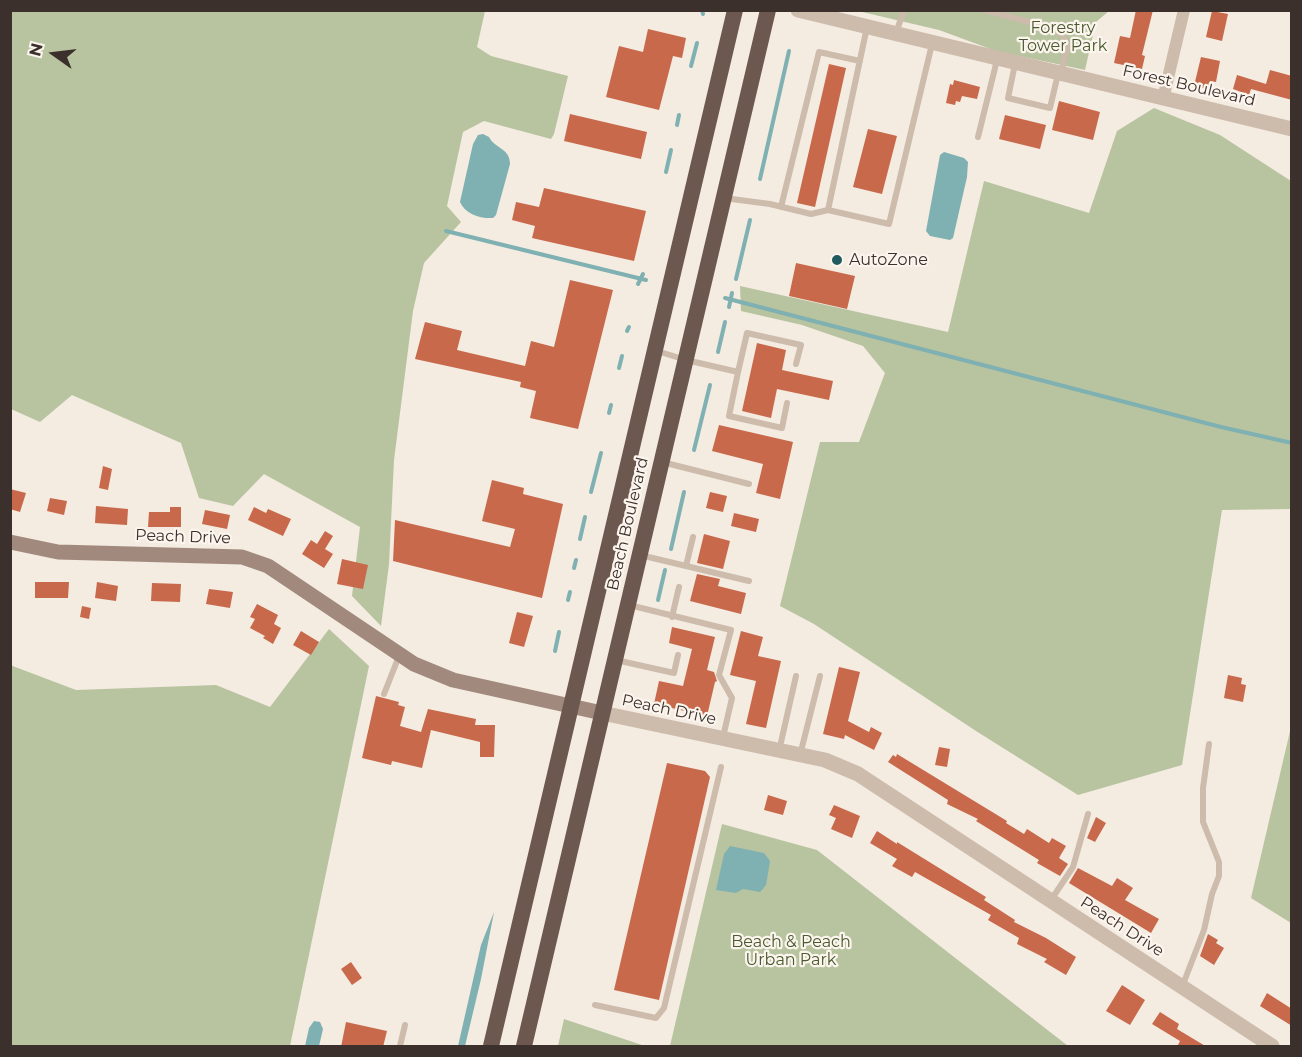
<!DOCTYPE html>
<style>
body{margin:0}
#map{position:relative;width:1302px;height:1057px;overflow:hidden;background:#f4ebe1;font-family:Montserrat,sans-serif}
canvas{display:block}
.frame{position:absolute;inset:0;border:12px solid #3b302b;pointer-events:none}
.north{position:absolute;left:24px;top:24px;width:60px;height:60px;-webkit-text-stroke:4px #fbf5ee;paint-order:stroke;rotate:284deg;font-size:16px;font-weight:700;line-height:24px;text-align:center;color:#3b302b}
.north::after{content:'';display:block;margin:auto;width:21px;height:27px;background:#3b302b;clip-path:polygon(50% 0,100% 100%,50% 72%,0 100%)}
</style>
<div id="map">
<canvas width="1302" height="1057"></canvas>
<div class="frame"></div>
<div class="north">N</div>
</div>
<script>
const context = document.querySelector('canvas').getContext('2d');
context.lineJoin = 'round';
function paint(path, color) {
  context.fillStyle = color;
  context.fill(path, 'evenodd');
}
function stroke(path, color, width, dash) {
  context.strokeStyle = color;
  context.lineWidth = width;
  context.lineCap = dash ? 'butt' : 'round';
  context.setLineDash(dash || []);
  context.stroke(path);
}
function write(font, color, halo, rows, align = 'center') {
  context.font = font + ' Montserrat,sans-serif';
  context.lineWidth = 4.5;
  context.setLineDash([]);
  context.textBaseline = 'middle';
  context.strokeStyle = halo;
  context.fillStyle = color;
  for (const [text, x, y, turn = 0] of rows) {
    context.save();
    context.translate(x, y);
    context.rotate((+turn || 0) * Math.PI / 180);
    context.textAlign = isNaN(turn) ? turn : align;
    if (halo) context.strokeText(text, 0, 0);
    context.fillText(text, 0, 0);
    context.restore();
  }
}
paint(new Path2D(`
 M11,11H485L477,47L491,56L568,76L554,134L551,139L484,121L463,132L447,206L461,222L424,263L413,311L394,460L389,564L381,626L352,596L360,527L264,474L233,506L199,498L181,443L72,395L40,422L11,409Z
 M858,11H1109L1096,22L1085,70L996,51L939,30Z
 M1154,108L1220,135L1291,181V509L1222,510L1182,765L1078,795L976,731L814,624L780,606L820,442H859L885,373L863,346L802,325L741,311L740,286L948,332L984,181L1089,213L1117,131Z
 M329,629L369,666L290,1046H11L10,665L76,690L216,685L270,707Z
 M1291,727V923L1251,898Z
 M722,824L817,850L1068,1046H670Z
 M564,1019L645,1046H558Z`), '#b8c4a0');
paint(new Path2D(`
 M483,134L489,137C495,149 510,148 510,164L496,215L493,218C481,219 465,214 460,202L473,144L478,135Z
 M944,152L964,158L968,162L967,177L953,238L950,240L930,236L926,231L940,155Z
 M730,846L764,853L770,861L766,885L760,892L743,889L736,893L716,890L724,854Z
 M494,912L481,979L465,1046H458L481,945Z
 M314,1021L320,1022L323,1029L319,1046H305L309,1028Z`), '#7fb0b2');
stroke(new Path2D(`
 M702,10L703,14
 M691,66L697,43
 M677,125L679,115
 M666,172L671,150
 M760,179L789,51
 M446,231L646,280
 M736,279L750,220
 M638,284L643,274
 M725,298L1221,427L1292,443
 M729,307L732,293
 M627,331L629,327
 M718,352L725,322
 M619,368L622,356
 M609,413L611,405
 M694,450L710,385
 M591,492L601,453
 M580,539L585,517
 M671,549L684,492
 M574,568L576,560
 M568,600L570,592
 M658,600L665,570
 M555,651L559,632`), '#7fb0b2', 4);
paint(new Path2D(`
 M1136,10H1153L1142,55L1145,56L1142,69L1114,63L1120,36L1130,38Z
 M1212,11L1228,14L1222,41L1206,37Z
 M648,29L686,38L682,58L673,56L659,110L606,97L619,46L643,52Z
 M1201,57L1220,61L1216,82L1210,81L1209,89L1194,86Z
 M829,64L846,68L815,207L797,203Z
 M1270,70L1292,76V100L1251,89L1249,95L1233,89L1237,75L1266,84Z
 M954,80L980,87L977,99L962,96L960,102L956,101L955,105L946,103L950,84L953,85Z
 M1059,101L1100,112L1093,140L1052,130Z
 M570,114L647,132L641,159L564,141Z
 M1005,115L1046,125L1040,149L999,139Z
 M868,129L897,136L882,194L853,187Z
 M544,188L646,211L634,261L532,238L535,226L512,220L516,202L539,207Z
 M796,263L855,276L847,309L789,296Z
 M570,280L613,290L578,429L530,418L536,391L520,387L521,382L415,359L425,322L462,331L457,350L525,366L531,341L554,347Z
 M757,343L786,350L782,370L833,381L829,400L777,389L771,418L742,411Z
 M719,425L793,442L780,499L756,493L763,464L712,451Z
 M103,466L112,469L108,490L99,488Z
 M492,480L524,488L523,494L563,504L542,598L393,561L395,520L510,547L515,529L482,521Z
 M10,489L26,493L20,512L10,509Z
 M710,492L727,496L723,512L706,508Z
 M50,498L67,501L64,515L47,511Z
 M96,506L128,509L127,525L95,523Z
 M170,507H181V527H148L149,512H170Z
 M254,507L266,513L268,509L291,519L283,536L248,520Z
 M205,510L230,515L227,529L202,524Z
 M734,513L759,519L756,532L731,526Z
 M325,531L333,536L325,549L333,554L324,568L302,554L311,540L317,544Z
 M704,534L730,541L723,569L697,563Z
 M342,559L368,565L363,589L337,584Z
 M697,574L720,579L718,586L746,593L741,614L690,601Z
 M35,582H69L68,598H35Z
 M97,582L118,586L116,601L95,598Z
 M152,583L181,584L180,602L151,601Z
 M209,589L233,592L230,608L206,604Z
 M257,604L278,615L274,624L281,628L273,644L263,638L265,636L250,628L255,619L250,617Z
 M82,606L91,608L89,619L80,617Z
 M517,612L533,616L524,647L509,643Z
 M672,627L715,637L707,670L714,672L717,681L715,682L707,716L654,704L659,681L683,686L692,649L669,643Z
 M301,631L319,642L311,655L293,645Z
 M741,631L763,637L758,656L781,661L766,728L746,724L756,681L730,675Z
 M839,667L860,672L848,721L869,732L871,727L882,733L874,750L845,735L844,739L823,734Z
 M1228,675L1242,678L1241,684L1246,685L1243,702L1224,698Z
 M376,696L399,702L398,705L405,707L400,726L421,732L428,709L476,719L475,725H495L494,757H480V742L431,730L422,768L392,761L391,765L362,758Z
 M939,747L950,749L947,767L935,765Z
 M897,754L1007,821L1006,823L1024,834L1027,829L1049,843L1052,838L1066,846L1059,858L1068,864L1060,876L1037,863L1039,860L976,821L978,819L947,804L948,800L888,762L893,755L896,757Z
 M667,763L705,771L710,777L659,1000L614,990Z
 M768,795L787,801L783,815L764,810Z
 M834,805L860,816L852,838L831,829L836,818L829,815Z
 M1096,817L1106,823L1095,842L1087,838Z
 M877,831L897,844V842L986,897L984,900L1015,920L1014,922L1046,938L1076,957L1066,975L1044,962L1047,959L1017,944L1019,938L988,920L991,915L915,872L912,877L892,866L897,859L870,843Z
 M1078,868L1112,886L1117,878L1133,888L1125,900L1159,919L1151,933L1069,883Z
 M1208,934L1218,940L1216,943L1224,948L1214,965L1200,956Z
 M351,962L362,978L352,985L341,969Z
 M1122,985L1145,1000L1130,1025L1106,1011Z
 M1267,993L1292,1009V1026L1260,1006Z
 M1160,1012L1179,1024L1177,1029L1207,1047H1177L1180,1041L1152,1024Z
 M346,1022L387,1031L383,1047H341Z`), '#c8694b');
stroke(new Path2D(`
 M984,10L1052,28L1062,34L1067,46L1061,74
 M896,33L904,10
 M1015,64L1008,98L1050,108L1058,74
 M978,137L997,60
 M724,198L770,204L811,214L828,210L867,27
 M781,207L819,52L860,61
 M828,210L889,224L932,44
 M657,351L686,360L738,372L729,416L782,428L787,403
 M738,372L747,333L801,345L796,364
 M662,462L749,484
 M640,555L749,581
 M686,566L693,537
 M629,605L731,630L719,675L732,698L723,737
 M672,617L679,587
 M616,660L674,673L678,655
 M384,694L399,656
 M779,751L796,676
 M800,755L820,676
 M1051,900L1073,867L1088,814
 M1182,987L1204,930L1212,894L1219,876V862L1203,822V788L1209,744
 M595,1005L656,1018L664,1008L721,767
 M400,1046L405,1025`), '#cdbbac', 6);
stroke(new Path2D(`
 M1163,99L1184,10`), '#cdbbac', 12);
stroke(new Path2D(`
 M798,10L1292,129
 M602,713L825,760L858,774L1272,1046`), '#cdbbac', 15);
stroke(new Path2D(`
 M10,542L58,552L242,557L268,566L414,664L453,680L602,713`), '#a18a7d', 15);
stroke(new Path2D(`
 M491,1046L735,10
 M524,1046L768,10`), '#6c584f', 16);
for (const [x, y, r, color] of [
 [837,260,6,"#1f5a5e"]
]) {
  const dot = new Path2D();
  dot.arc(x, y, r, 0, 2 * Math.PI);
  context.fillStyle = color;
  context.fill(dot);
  stroke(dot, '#fbf5ee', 2);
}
write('16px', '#4a5a2e', '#fbf5ee', [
 ["Forestry",1063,28],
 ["Tower Park",1063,46],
 ["Beach & Peach",791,942],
 ["Urban Park",791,960]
]);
write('16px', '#3b302b', '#fbf5ee', [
 ["Forest Boulevard",1189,86,13],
 ["Beach Boulevard",628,524,-77],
 ["Peach Drive",183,537,2],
 ["Peach Drive",669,710,12],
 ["Peach Drive",1122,927,33]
]);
write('16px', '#3b302b', '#fbf5ee', [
 ["AutoZone",849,260]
], 'left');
</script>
